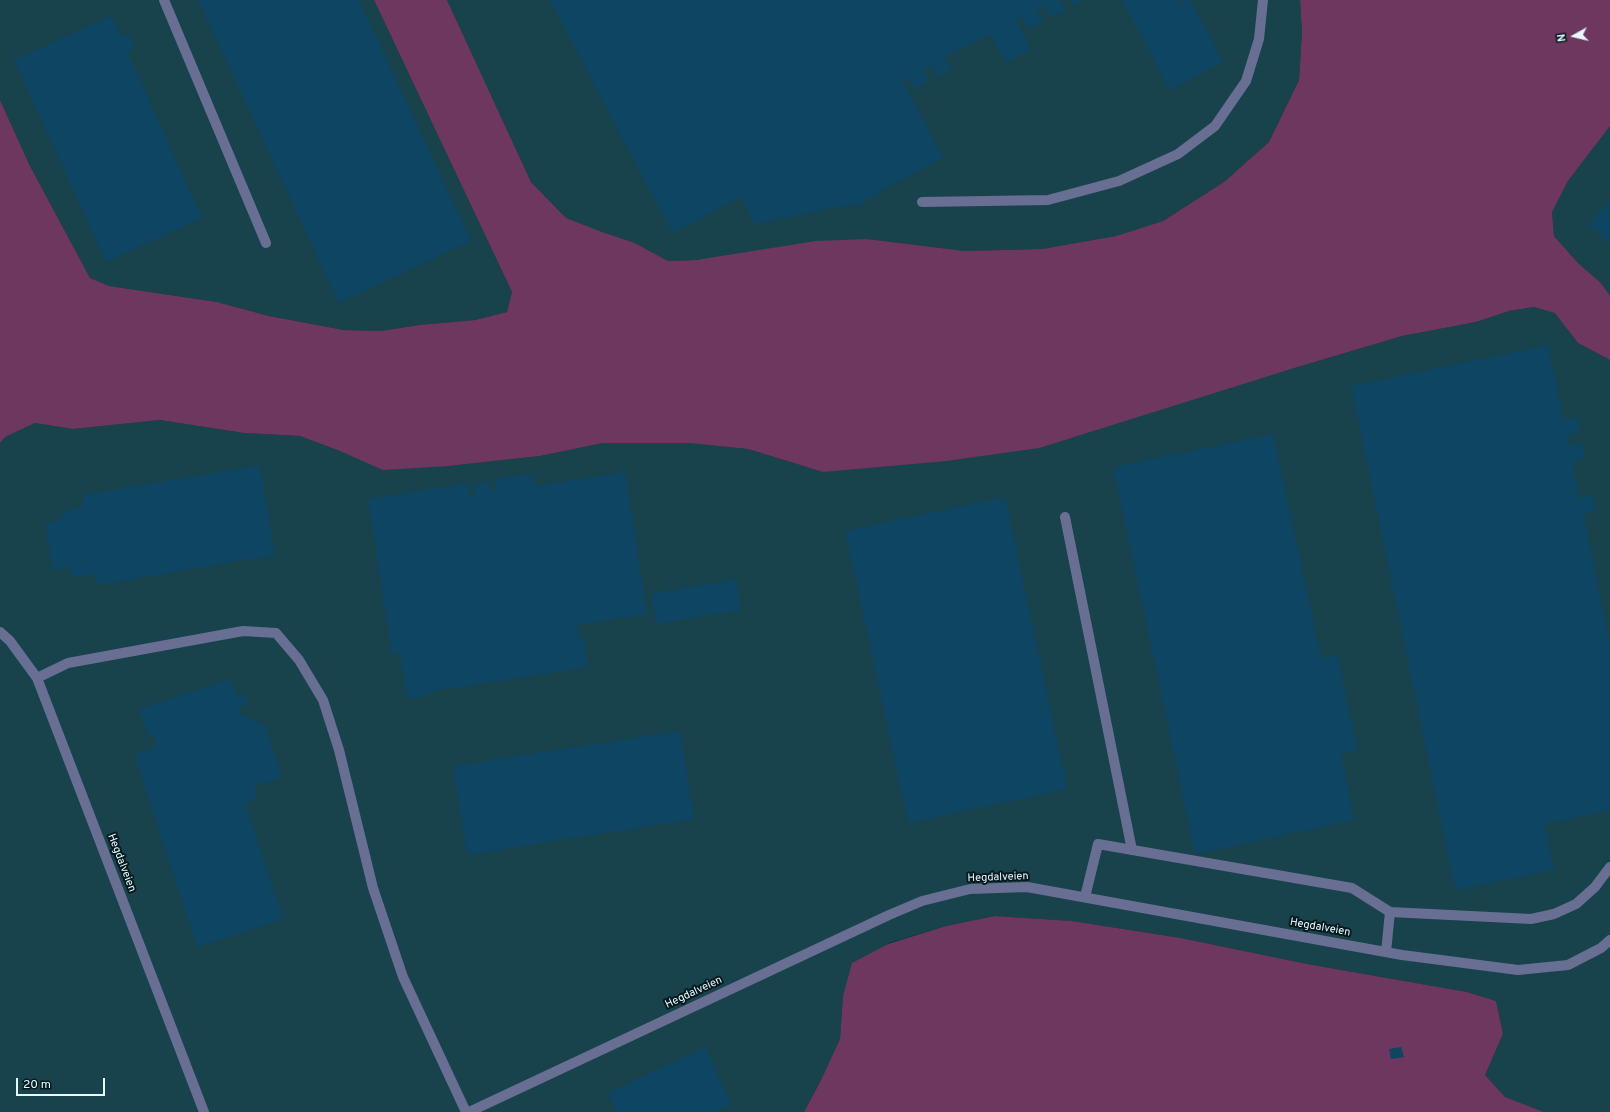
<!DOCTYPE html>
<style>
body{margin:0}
#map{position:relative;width:1610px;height:1112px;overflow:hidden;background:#023541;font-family:Overpass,sans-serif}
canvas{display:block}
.north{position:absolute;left:1554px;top:16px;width:40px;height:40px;-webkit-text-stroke:3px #071a1f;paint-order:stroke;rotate:262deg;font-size:11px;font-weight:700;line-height:16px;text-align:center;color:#e6f9fe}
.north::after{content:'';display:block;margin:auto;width:14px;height:18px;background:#e6f9fe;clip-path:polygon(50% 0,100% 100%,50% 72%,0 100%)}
.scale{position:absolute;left:16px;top:1078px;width:89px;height:18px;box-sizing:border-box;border:2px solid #e6f9fe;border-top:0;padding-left:5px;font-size:12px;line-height:14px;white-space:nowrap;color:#e6f9fe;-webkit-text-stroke:3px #071a1f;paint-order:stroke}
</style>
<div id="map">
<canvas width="1610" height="1112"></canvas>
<div class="north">N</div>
<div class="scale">20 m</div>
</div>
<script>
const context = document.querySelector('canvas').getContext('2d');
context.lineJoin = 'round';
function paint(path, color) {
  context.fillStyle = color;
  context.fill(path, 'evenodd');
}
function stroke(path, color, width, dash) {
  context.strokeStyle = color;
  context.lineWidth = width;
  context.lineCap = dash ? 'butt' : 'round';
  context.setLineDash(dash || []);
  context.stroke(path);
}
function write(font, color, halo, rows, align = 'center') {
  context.font = font + ' Overpass,sans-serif';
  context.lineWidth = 4;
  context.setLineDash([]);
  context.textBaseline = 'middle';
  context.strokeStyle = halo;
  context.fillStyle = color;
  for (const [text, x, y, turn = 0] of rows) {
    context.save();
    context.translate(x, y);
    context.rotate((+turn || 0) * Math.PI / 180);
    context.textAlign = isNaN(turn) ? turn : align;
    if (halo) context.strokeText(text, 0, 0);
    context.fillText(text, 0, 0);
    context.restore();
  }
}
paint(new Path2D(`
 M0,0H374L512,292L507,312L475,320L419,325L381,331L344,330L269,316L217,302L109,286L90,278L30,166L0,100Z
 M447,0H1300L1302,32L1299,80L1269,142L1224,182L1163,221L1116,236L1042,249L965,251L867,239L696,260L668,261L635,243L605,233L566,218L531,182Z
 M1610,126V296L1601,283L1578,263L1554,236L1552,212L1568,181Z
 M1534,307L1556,313L1578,343L1610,360V1112H1544L1505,1097L1485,1075L1503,1034L1496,1001L1467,992L1307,964L1181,938L1072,921L995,916L946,926L888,943L843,996L840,1039L821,1080L804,1112H0V443L4,437L35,423L73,429L160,420L244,433L300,436L340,451L448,466L540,456L603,443H689L748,449L823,472L1291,369L1402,336L1476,322L1509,311Z`), '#18434d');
paint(new Path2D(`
 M374,0H447L531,182L566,218L605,233L635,243L668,261L696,260L816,241L867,239L965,251L1042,249L1116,236L1163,221L1224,182L1269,142L1299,80L1302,32L1300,0H1610V126L1568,181L1552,212L1554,236L1578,263L1601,283L1610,296V360L1578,343L1555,313L1534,307L1509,311L1476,322L1402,336L1291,369L1039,448L946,461L823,472L748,449L689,443H603L540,456L448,466L383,470L340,451L300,436L244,433L160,420L73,429L35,423L5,437L0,443V100L30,166L90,278L109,286L217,302L269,316L344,330L381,331L419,325L475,320L507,312L512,292Z
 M995,916L1072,921L1181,938L1307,964L1467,992L1496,1001L1503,1034L1485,1075L1505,1097L1544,1112H804L821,1080L840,1039L843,996L852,963L888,944L946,926Z`), '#6d3760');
paint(new Path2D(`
 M198,0H359L471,241L339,303Z
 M550,0H1060L1066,10L1051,17L1044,5L1036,9L1043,22L1028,29L1022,17L1016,20L1031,49L1006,63L990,34L945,57L951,70L937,77L931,65L923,69L929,81L914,89L908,77L902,80L943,158L878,192V194L855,207L854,204L754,224L741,197L672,233Z
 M1070,0H1083L1073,6Z
 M1122,0H1179L1180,3L1186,0H1190L1223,62L1170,90Z
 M111,16L121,37L129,33L135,47L127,51L202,218L106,262L14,60Z
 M1610,200V243L1589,225Z
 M1548,345L1563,419L1577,417L1580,432L1567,435L1569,445L1582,443L1585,458L1572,461L1579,498L1593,495L1596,511L1583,513L1610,645V810L1544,824L1554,870L1455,890L1351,386Z
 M1273,434L1321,658L1337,654L1357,750L1341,754L1354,820L1195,854L1113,467Z
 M260,465L275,555L97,585L95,574L71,577L70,567L53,570L45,523L62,520L61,511L84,507L82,495Z
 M625,472L647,614L577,625L579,639L583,638L588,667L429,692L430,696L407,699L400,653L392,655L368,499L468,483L470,496H475L473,484L488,482V487H492L493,493L496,492L494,479L532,474L535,486Z
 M1005,497L1067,789L908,823L845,531Z
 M736,579L741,610L656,624L651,594Z
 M230,679L237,697L245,695L248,704L238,707L240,714L265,725L282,778L254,786L257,799L245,803L283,919L197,947L134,754L157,747L153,734L149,735L146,727H145L139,709Z
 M680,731L694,819L467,855L453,766Z
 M705,1047L731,1104L715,1112H617L608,1093Z
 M1401,1047L1404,1057L1391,1059L1389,1049Z`), '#0d4562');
stroke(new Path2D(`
 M164,0L266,243
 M922,202L1048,200L1119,181L1178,154L1215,126L1246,81L1259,39L1263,0
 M1065,517L1132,850
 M0,632L10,641L37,678L204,1112
 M37,678L68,663L243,631L276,633L299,660L323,700L339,750L373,888L403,977L466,1112
 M1085,897L1098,844L1352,888L1390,912
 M1386,952L1390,912L1531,919L1554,914L1576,904L1595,887L1610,867
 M469,1112L889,915L922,901L970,889L1027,887L1402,955L1518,970L1568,965L1601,948L1610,940`), '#696f92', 10);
write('11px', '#e6f9fe', '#071a1f', [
 ["Hegdalveien",121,863,69],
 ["Hegdalveien",998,878,-2],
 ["Hegdalveien",1320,928,10],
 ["Hegdalveien",694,993,-25]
]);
</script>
